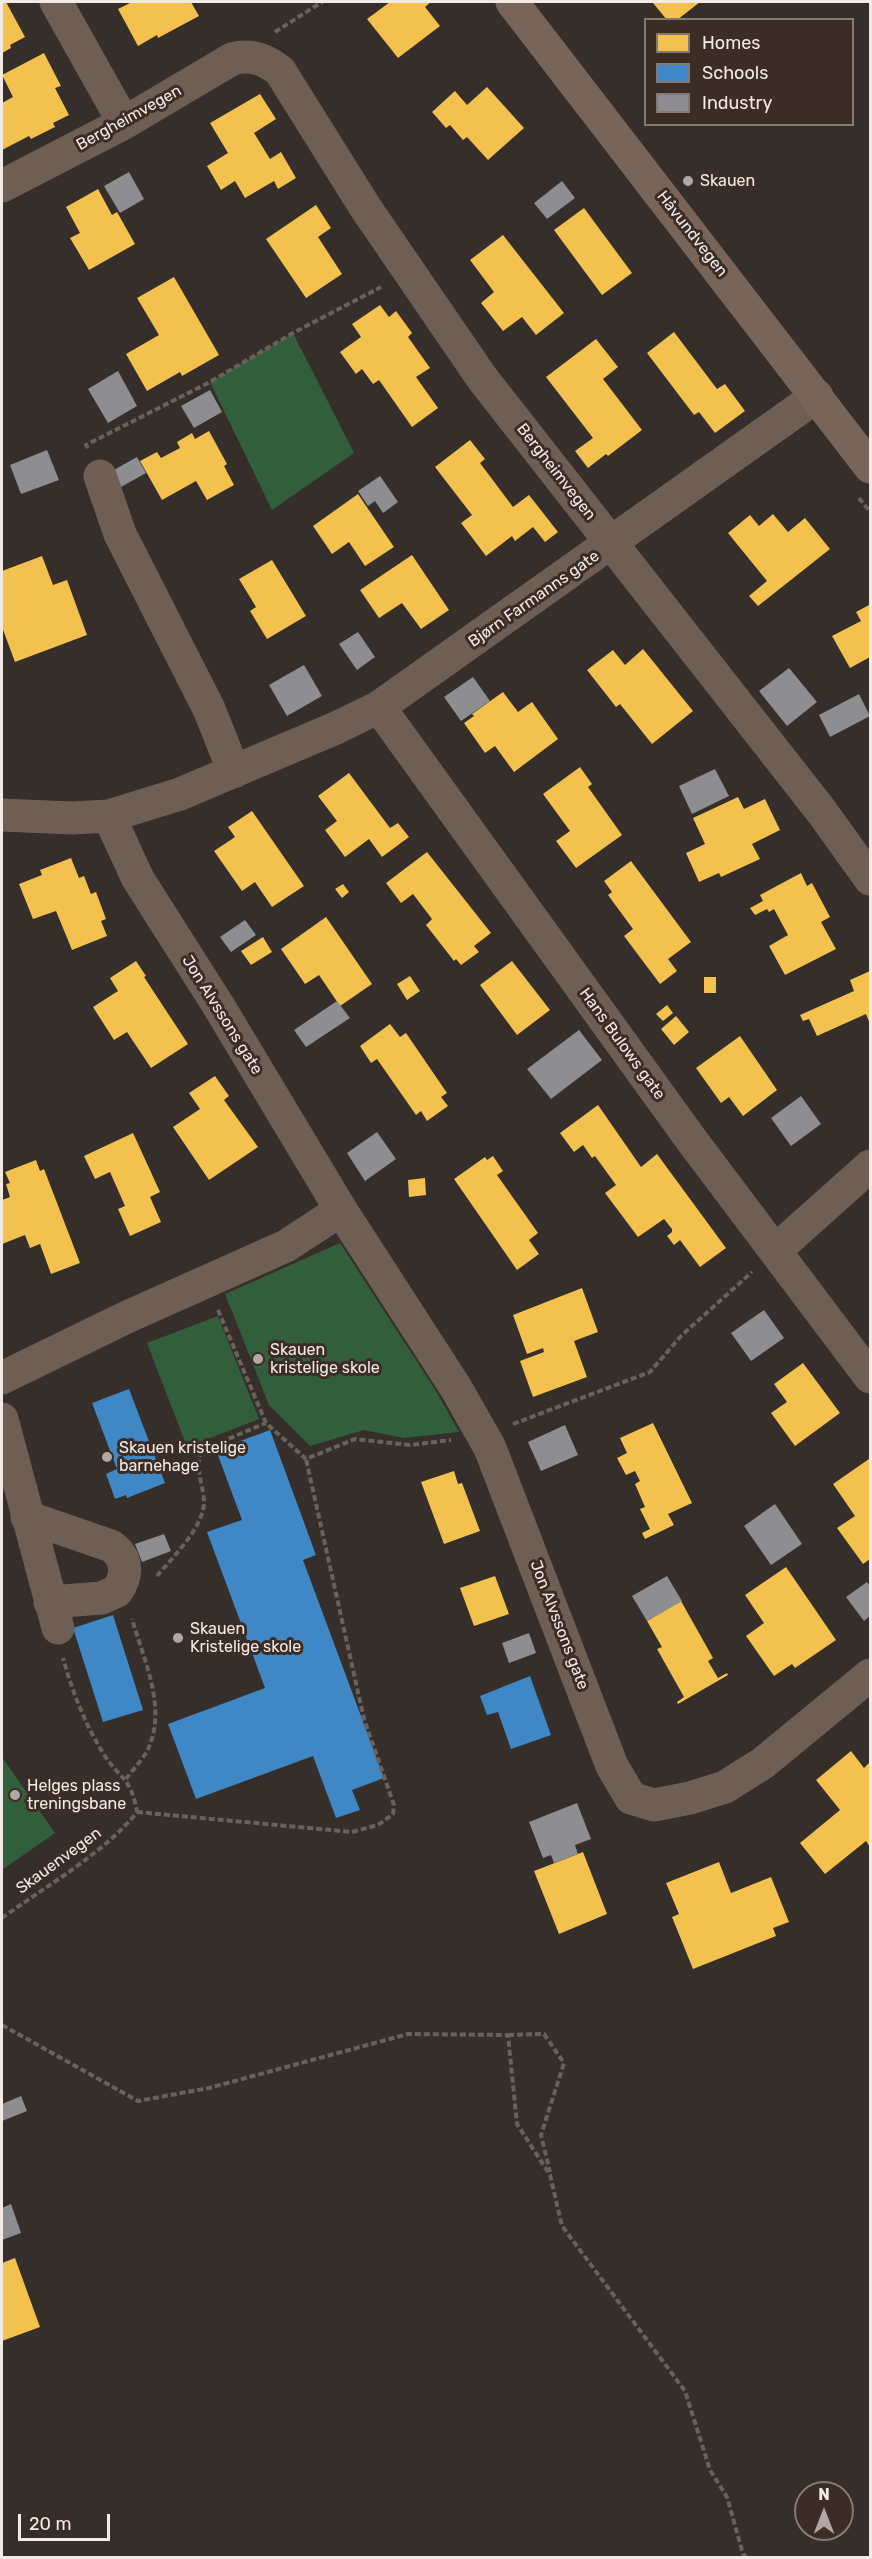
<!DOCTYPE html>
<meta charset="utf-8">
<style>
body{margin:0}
#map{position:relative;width:872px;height:2559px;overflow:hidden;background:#362e2b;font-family:Rubik,sans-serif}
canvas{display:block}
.frame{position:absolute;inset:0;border:3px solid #f3eae6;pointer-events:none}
.legend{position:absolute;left:644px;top:18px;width:210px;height:108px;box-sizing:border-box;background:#3b2d26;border:2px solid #857973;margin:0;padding:8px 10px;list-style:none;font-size:18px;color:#f3eae6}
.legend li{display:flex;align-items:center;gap:12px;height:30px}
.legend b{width:30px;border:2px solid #857973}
.north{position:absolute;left:794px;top:2481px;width:60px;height:60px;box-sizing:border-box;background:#3b2d26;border:2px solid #857973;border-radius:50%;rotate:0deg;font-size:16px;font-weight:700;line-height:24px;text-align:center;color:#f3eae6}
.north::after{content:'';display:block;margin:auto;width:21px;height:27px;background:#b1a8a5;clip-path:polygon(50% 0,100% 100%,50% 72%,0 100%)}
.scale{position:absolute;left:18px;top:2514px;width:92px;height:27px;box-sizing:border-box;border:3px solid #f3eae6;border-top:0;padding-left:8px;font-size:18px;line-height:21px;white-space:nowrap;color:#f3eae6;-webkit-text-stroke:4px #3b2d26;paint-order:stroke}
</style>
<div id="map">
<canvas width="872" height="2559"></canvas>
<div class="frame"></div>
<ul class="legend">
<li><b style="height:16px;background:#f2c14e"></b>Homes</li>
<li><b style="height:16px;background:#3f88c5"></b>Schools</li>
<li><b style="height:16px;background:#8d8d92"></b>Industry</li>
</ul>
<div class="north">N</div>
<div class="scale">20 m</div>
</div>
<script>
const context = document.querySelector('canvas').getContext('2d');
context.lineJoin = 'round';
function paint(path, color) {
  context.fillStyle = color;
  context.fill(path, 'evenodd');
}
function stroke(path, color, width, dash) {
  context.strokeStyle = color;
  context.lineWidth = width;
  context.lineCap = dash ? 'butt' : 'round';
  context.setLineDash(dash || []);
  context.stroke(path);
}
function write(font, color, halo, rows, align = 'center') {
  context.font = font + ' Rubik,sans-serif';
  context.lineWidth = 6;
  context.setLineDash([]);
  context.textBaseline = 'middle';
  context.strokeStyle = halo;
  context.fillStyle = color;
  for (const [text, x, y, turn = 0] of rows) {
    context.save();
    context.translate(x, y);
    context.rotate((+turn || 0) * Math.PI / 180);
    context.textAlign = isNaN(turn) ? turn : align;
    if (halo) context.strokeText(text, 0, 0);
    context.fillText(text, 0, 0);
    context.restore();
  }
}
paint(new Path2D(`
 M293,333L354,453L272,510L210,382Z
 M340,1243L436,1391L459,1432L404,1438L364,1430L310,1446L269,1405L225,1294Z
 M218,1316L259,1419L187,1447L147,1343Z
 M2,1757L55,1833L2,1870Z`), '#325e3c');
paint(new Path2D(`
 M2,2H6L25,37L10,45L11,48L2,53Z
 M132,2H191L199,16L158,38L157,35L138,46L118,9Z
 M390,2H431L425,7L440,26L398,58L367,19Z
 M655,2H700L677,20H667L653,3Z
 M44,53L61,86L55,88L69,115L53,123L55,127L31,139L29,136L2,150V103L13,97L2,75Z
 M487,87L524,128L488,160L467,137L463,140L450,125L446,128L432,112L455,91L467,105Z
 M260,94L276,119L254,133L270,159L281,152L296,178L278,189L274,181L245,198L235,181L221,190L207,166L228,153L210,123Z
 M98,189L112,215L117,212L135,244L89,270L70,238L80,233L66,207Z
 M316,205L331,228L318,237L342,274L306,298L266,239Z
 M584,208L632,273L602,295L554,230Z
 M503,235L564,313L536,335L522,317L503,331L481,303L494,292L470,260Z
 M174,277L219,355L182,376L180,372L147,391L126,354L159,335L137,298Z
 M380,305L389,317L396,311L412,333L408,337L430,368L416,377L438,408L412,427L379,380L373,384L362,369L356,374L340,352L361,337L352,324Z
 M674,332L717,389L725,384L745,411L715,433L699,412L694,415L647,353Z
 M596,339L618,367L603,379L642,430L608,456L606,454L588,468L575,451L593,438L546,377Z
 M209,431L227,464L224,466L234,485L207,500L196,481L162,500L140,461L157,452L161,458L180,448L177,442L192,433L195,439Z
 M470,440L485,459L480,463L513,507L529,495L558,532L545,542L533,527L515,541L512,536L486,556L461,523L472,515L435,467Z
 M358,494L394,547L365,566L349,542L332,554L313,526Z
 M773,514L788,532L805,518L830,549L758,606L749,596L767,581L728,533L750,515L759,526Z
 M412,555L449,610L421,629L402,603L379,618L360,590Z
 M42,556L53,585L67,580L87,635L15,662L2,627V571Z
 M272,560L306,616L267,639L250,611L256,607L239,579Z
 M869,605L870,657L850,668L832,636L861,621L856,612Z
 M643,649L693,711L652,744L620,704L616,707L587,670L613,650L625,665Z
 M503,692L518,712L532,702L558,739L514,772L495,746L485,753L464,723L474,716L472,714Z
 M580,767L592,784L588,787L622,835L576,868L556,841L570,831L543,794Z
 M349,773L390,828L398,823L409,837L382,857L369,839L345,857L325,830L337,821L318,796Z
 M738,797L744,809L765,799L780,830L752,844L760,859L721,877L719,873L699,882L686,853L705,844L693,818Z
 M252,811L304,886L272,907L255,882L242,891L214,851L235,837L228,827Z
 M427,852L491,933L474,946L479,952L461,965L456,959L454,961L426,925L432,919L413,894L401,903L386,883Z
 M71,858L79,878L84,876L91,894L96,892L106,919L101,921L107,936L72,950L56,911L33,919L19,884L42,875L40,870Z
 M631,861L691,942L668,959L677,971L660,984L624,936L633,929L608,895L612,892L604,881Z
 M801,873L807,886L812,883L830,917L821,922L836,949L785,975L769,946L788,935L774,909L769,912L767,909L755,915L750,908L763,901L760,895Z
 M343,884L349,892L342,898L335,889Z
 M326,917L372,984L340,1006L319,975L305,984L281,949Z
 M263,937L272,952L251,965L241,951Z
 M136,961L146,976L144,977L188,1044L151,1068L127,1032L114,1040L93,1007L118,991L110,978Z
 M512,961L550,1010L517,1035L480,985Z
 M870,971V1024L866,1014L817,1036L809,1019L803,1021L800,1015L854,991L850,980Z
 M410,976L420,991L407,1000L397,984Z
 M704,977H716V993H704Z
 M667,1005L673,1013L663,1021L656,1014Z
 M676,1016L689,1032L674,1045L661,1029Z
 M390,1024L400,1037L406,1033L447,1093L441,1097L448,1106L427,1121L421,1111L416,1115L377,1059L371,1063L360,1046Z
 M740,1036L777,1090L743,1116L729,1097L721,1103L696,1068Z
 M215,1076L229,1096L224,1100L258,1147L209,1180L173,1127L200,1109L189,1093Z
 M598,1105L641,1167L657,1154L726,1248L700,1267L680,1240L674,1245L667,1236L672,1232V1229L664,1219L638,1237L605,1193L616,1185L595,1156L592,1158L583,1145L574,1152L560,1133Z
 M133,1133L160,1192L150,1197L161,1222L130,1236L118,1209L125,1206L110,1172L95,1179L84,1156Z
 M493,1156L503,1171L497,1175L538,1233L529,1240L539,1254L517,1270L454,1179L485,1157L487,1160Z
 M36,1160L40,1171L44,1169L80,1263L51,1274L40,1244L30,1248L25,1235L2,1244V1200L10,1197L6,1184L10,1183L5,1172Z
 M425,1178L426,1195L409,1197L408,1180Z
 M582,1288L598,1332L574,1341L587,1377L533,1397L520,1361L544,1352L543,1348L527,1354L513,1315Z
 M803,1363L840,1413L795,1446L771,1413L787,1402L774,1384Z
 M653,1423L692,1503L668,1514L674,1525L645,1539L642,1533L650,1529L640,1509L645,1507L635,1484L640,1481L635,1471L626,1475L617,1458L627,1453L620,1438Z
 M869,1459L870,1559L863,1564L837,1528L855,1516L833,1484Z
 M454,1471L458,1484L462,1483L480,1531L444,1544L421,1482Z
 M786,1567L836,1640L795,1668L792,1664L774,1676L746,1636L764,1623L745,1595Z
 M495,1576L509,1614L474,1626L460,1588Z
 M681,1601L713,1658L708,1661L718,1678L727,1673L728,1675L678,1704L677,1702L684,1697L657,1649L662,1647L647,1621Z
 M851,1751L864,1768L870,1762V1847L866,1841L825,1874L800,1843L840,1810L816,1780Z
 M583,1852L607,1914L559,1934L534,1871Z
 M719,1862L731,1893L771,1877L789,1922L773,1928L776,1936L693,1969L672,1917L679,1914L666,1883Z
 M15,2258L40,2327L2,2341V2263Z`), '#f2c14e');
paint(new Path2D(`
 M129,1389L165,1483L127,1498L126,1495L115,1499L106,1474L117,1469L92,1403Z
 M270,1430L316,1555L303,1560L384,1778L352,1790L360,1810L336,1818L313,1756L196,1799L168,1724L265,1688L207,1532L242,1520L216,1450Z
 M113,1615L143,1710L103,1722L73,1628Z
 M530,1676L551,1735L511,1749L498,1712L487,1715L480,1696Z`), '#3f88c5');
paint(new Path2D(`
 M129,172L144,199L120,213L104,186Z
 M562,181L575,198L547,219L534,203Z
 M118,371L137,406L108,423L88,389Z
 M210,390L222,412L194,428L181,406Z
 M47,450L59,480L21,494L10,465Z
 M137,457L146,473L121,487L112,471Z
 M380,476L398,502L383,513L375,501L368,506L358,491Z
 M358,632L375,657L357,670L339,644Z
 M304,665L322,696L287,716L269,685Z
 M789,668L817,702L787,726L759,691Z
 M473,677L490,701L461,721L444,697Z
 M859,694L870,716L830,737L819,715Z
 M715,769L729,796L692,814L679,786Z
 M245,920L256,935L231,952L220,937Z
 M337,1001L350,1018L306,1047L294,1030Z
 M579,1030L602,1060L551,1099L527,1069Z
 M801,1096L821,1124L791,1146L771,1118Z
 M377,1132L396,1159L365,1181L347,1153Z
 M764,1310L784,1338L751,1361L731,1333Z
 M565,1425L578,1455L541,1471L528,1442Z
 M775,1504L802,1544L771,1565L744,1526Z
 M164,1534L171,1551L142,1562L135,1544Z
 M667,1576L682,1601L647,1621L632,1596Z
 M867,1582L870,1586V1616L864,1621L846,1597Z
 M529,1633L536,1653L509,1663L502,1643Z
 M577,1803L591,1839L575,1845L578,1854L554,1863L551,1855L543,1858L529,1822Z
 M21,2096L27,2111L2,2121V2104Z
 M11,2204L21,2233L2,2240V2208Z`), '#8d8d92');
stroke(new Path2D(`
 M275,32L322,2
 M88,448L86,445L210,382L293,333L381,287
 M859,498L870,512
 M218,1310L266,1423L306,1459L355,1439L410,1445L451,1440
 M513,1424L650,1372L681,1336L752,1272
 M157,1576C172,1558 205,1526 204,1501C203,1483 194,1467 202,1450L266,1423
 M126,1779C132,1771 140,1762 146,1753C169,1711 144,1661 132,1619
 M137,1812L352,1832L378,1825L393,1814L394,1805L364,1719L306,1459
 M2,1918C43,1888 106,1852 137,1812C131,1776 119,1779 103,1753C85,1724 72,1691 63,1658
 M2,2025L138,2101L209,2088L408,2034L508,2035L517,2124L550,2175L562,2226L685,2391L710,2470L727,2497L743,2554L747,2558
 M508,2035L544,2034L564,2063L541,2135L550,2172`), '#6c615a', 4, [6, 3]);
stroke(new Path2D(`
 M56,2L124,123
 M2,186L124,123L232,59C251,54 265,59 280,71L365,207L482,378L822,812L870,879
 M100,476L120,534L209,709L234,772
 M379,707L690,1138L870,1377
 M2,815L72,818L109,816L180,794L336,728L379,707L817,396
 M109,816L138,879L218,1005L341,1210L456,1388L490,1448L612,1766L631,1798L654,1805L690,1798L725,1787L763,1763L870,1675
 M776,1250L870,1166
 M2,1378L127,1317L286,1246L341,1210
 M2,1419L58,1628
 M27,1517L111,1546C128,1558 128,1575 117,1591L102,1598L50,1602`), '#6e5e54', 33);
stroke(new Path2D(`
 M512,2L870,467`), '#786458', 33);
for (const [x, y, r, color] of [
 [688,181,6,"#b1a8a5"],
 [258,1359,6,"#b1a8a5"],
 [107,1457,6,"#b1a8a5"],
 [178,1638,6,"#b1a8a5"],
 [15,1795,6,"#b1a8a5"]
]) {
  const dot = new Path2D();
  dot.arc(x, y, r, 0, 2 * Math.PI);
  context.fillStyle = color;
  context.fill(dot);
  stroke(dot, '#3b2d26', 2);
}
write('16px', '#f3eae6', '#3b2d26', [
 ["Bergheimvegen",129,118,-29],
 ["Håvundvegen",692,234,52],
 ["Bergheimvegen",556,472,52],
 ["Bjørn Farmanns gate",534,599,-35],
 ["Jon Alvssons gate",222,1015,58],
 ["Hans Bulows gate",622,1044,54],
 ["Jon Alvssons gate",559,1625,69],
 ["Skauenvegen",59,1861,-36]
]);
write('16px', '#f3eae6', '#3b2d26', [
 ["Skauen",700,181],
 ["Skauen",270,1350],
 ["kristelige skole",270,1368],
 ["Skauen kristelige",119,1448],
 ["barnehage",119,1466],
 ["Skauen",190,1629],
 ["Kristelige skole",190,1647],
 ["Helges plass",27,1786],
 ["treningsbane",27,1804]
], 'left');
</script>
